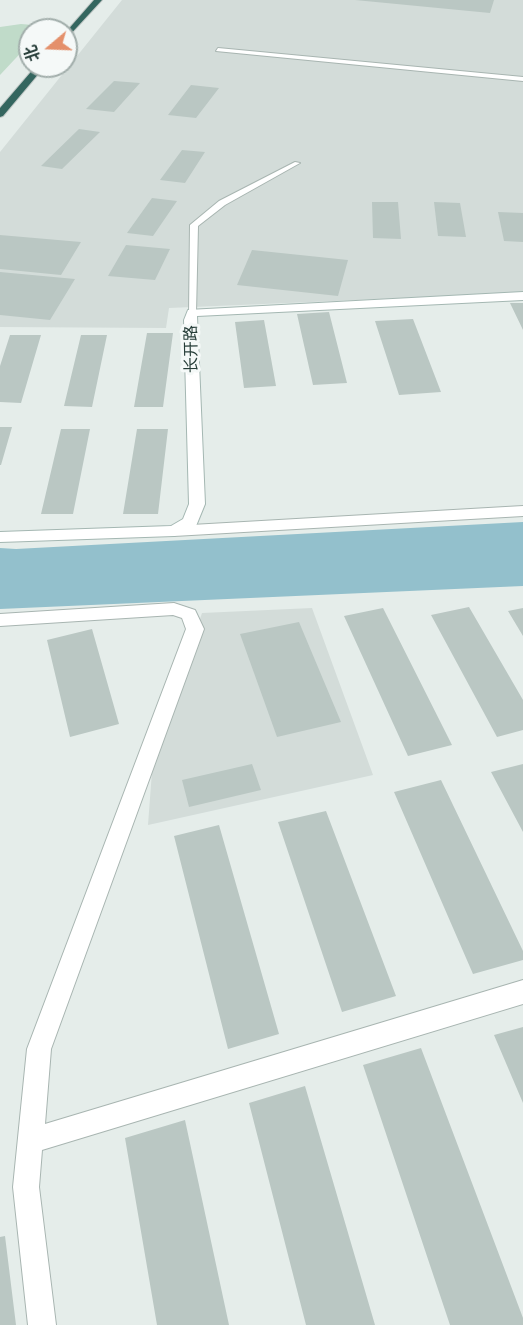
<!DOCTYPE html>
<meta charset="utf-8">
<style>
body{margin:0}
#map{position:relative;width:523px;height:1325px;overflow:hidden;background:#e5edea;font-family:Arial,"Noto Sans SC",sans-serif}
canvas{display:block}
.north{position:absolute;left:18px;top:18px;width:60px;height:60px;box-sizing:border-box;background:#f5f9f8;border:2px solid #a2aeab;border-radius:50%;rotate:251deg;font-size:16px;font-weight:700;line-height:24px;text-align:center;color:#263d38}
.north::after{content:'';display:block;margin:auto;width:21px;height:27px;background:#e4906b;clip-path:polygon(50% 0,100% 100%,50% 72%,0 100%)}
</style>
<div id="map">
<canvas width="523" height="1325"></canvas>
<div class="north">北</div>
</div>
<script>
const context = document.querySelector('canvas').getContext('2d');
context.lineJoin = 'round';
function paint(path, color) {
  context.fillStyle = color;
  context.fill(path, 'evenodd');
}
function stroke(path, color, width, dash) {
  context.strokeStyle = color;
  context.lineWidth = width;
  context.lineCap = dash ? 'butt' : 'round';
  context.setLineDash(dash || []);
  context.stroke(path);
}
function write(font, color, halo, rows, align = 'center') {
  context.font = font + ' Arial,"Noto Sans SC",sans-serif';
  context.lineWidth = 6;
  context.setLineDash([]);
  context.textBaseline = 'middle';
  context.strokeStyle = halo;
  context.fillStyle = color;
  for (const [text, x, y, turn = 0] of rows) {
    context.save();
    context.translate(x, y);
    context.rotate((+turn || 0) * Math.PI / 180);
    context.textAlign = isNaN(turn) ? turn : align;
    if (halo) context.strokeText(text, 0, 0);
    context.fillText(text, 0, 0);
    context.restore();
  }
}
paint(new Path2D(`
 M122,0H523V293L169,308L166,328L0,327V152Z
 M312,608L373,775L148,825L153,758L202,613Z`), '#d3dcd9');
paint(new Path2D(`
 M21,24L45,26L42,30H30V43L0,75V27Z`), '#c0dbc9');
paint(new Path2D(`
 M523,522V586L0,609V548L16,549Z`), '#93c0cc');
paint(new Path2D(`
 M355,0H494L490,13Z
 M114,81L140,83L114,112L86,109Z
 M191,85L219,88L196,118L168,115Z
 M79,129L100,132L62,169L41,166Z
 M182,150L205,152L185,183L160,180Z
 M152,198L177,201L153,236L127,233Z
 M372,202H398L401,239L373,238Z
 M434,202L460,203L466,237L438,236Z
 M498,212L523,213V242L504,241Z
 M0,235L81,242L61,275L0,269Z
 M126,245L170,249L155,280L108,276Z
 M252,250L348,260L338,296L237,285Z
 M0,272L75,279L50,320L0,315Z
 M510,303H523V330Z
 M329,312L347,383L313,385L297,314Z
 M413,319L441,392L399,395L375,321Z
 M264,320L276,386L244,388L235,322Z
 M147,333H173L163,407H134Z
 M10,335H41L21,403L0,402V366Z
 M81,335H107L92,407L64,406Z
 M0,427H12L1,465H0Z
 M61,429H90L73,514H41Z
 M137,429H168L158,514H123Z
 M469,607L523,700V730L497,737L431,615Z
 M383,608L452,745L408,756L344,616Z
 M523,608V636L508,611Z
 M299,622L341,722L277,737L240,634Z
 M92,629L119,724L70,737L47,640Z
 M252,764L261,790L189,807L182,780Z
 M523,764V832L491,772Z
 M441,780L523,951V960L473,974L394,792Z
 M326,811L396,996L342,1012L278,822Z
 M219,825L279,1034L228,1049L174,836Z
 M523,1027V1103L494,1035Z
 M421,1048L523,1318V1325H450L363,1065Z
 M305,1086L375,1325H306L249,1103Z
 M185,1120L229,1325H157L125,1138Z
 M5,1236L16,1325H0V1237Z`), '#bac7c3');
const lane = new Path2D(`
 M218,48L523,77V81L216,51Z
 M295,162L300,163L225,205L198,226L196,313L189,315L190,225L219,201Z`);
const street = new Path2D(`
 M523,506V516L174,536L168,535L166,531L168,527L174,526Z
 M174,603L195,610L204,629L51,1049L45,1124L523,980V1004L42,1150L39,1187L56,1325H28L13,1187L27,1049L186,629L182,618L173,615L0,626V614Z`);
const secondary = new Path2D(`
 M523,292V300L197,316L205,504L196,526L174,536L0,542V532L171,526L183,519L189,504L184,320L188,310Z`);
const highway = new Path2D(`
 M94,0H102L66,39V32Z
 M36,66H45L3,116L0,117V108Z`);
stroke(lane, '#a8b5b1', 2);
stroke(street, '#a8b5b1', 2);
stroke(secondary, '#a4b7b2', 2);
stroke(highway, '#c2c9c7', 2);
paint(lane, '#fff');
paint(street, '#fff');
paint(secondary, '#fff');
paint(highway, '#34665f');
write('16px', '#263d38', '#f5f9f8', [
 ["长开路",192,349,-91]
]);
</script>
